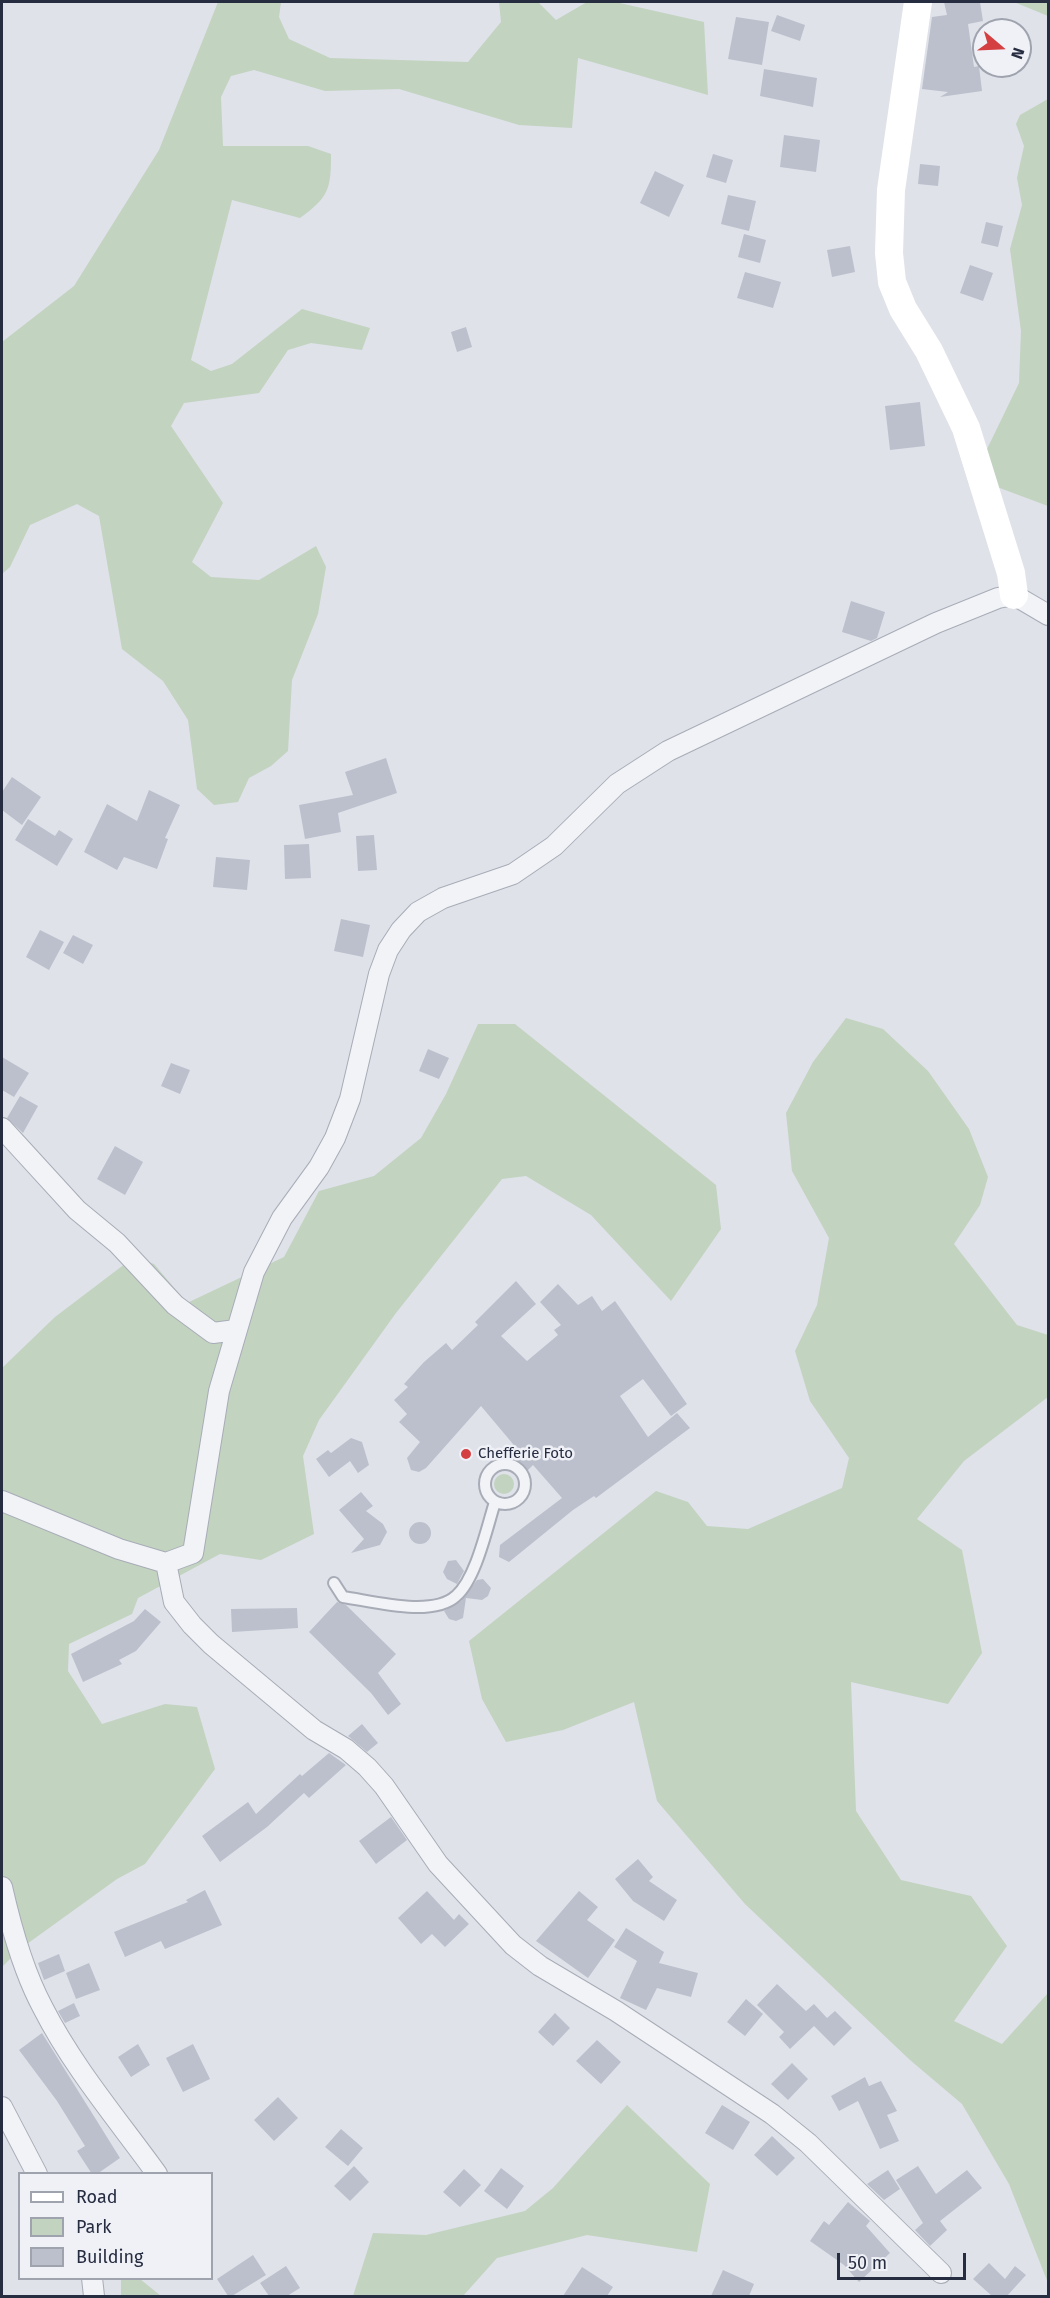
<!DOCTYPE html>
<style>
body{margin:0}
#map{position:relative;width:1050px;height:2298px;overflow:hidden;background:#dfe2e9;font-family:"Fira Sans",sans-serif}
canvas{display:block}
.frame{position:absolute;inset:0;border:3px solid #272d41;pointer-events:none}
.legend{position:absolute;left:18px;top:2172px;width:195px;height:108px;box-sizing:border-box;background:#eff1f7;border:2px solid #9fa3ae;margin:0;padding:8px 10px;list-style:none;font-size:18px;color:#272d41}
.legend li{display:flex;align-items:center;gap:12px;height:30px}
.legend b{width:30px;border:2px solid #9fa3ae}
.north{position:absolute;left:972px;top:18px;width:60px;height:60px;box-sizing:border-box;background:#eff1f7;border:2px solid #9fa3ae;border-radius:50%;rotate:109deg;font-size:16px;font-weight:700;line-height:24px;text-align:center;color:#272d41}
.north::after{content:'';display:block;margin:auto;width:21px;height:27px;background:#d43f42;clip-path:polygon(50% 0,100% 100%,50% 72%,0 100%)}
.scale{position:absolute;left:837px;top:2253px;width:129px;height:27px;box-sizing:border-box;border:3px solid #272d41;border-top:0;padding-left:8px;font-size:18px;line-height:21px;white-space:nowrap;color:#272d41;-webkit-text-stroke:4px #eff1f7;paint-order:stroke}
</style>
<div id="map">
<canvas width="1050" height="2298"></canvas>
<div class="frame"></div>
<ul class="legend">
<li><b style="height:8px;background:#fff"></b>Road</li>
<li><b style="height:16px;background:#c2d3c0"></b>Park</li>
<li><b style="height:16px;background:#bcc0cc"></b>Building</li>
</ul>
<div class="north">N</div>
<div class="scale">50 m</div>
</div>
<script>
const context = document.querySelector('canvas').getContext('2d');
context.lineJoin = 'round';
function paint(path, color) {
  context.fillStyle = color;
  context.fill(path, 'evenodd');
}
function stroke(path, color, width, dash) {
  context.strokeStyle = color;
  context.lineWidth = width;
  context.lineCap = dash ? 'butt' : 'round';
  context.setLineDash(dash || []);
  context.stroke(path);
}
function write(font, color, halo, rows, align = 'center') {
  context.font = font + ' "Fira Sans",sans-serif';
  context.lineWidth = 5;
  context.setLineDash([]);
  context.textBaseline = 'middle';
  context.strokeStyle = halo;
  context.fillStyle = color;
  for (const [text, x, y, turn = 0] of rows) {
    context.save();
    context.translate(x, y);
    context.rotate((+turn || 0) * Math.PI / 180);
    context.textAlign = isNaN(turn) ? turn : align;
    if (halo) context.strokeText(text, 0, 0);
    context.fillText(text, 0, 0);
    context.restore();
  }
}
paint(new Path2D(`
 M218,2H281L279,17L289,39L330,58L468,62L501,22L499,2H538L556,20L587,2H615L704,22L708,95L578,58L572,128L519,125L399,89L325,91L254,70L231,76L221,97L223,146H308L331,154C331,189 329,197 300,218L232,200L191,360L211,371L232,364L302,309L370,328L362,350L311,343L288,350L259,393L184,403L171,426L223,503L192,562L211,577L259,580L316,546L326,567L318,614L292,680L288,751L271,766L249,778L238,802L214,805L197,789L188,720L163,681L122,649L99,516L77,504L30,525L10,567L2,574V342L74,286L159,150Z
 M1014,2H1048V16Z
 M1048,99V506L973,478L1019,383L1021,331L1010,249L1022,205L1017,178L1024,146L1016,124L1020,115Z
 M846,1018L883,1029L928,1071L969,1129L988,1177L980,1205L954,1244L1017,1325L1048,1335V1397L964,1461L917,1519L962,1550L982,1653L948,1704L851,1682L856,1811L901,1880L971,1896L1007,1946L954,2021L1002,2044L1048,1993V2283L1009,2184L962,2104L910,2060L745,1904L657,1801L634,1702L563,1730L506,1742L482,1699L469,1641L656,1491L688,1502L707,1526L748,1529L842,1488L849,1458L810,1401L795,1351L817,1305L829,1238L792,1171L786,1113L813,1062Z
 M478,1024H515L716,1185L721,1229L671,1301L591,1215L526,1176L502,1179L396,1313L319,1420L303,1456L314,1534L261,1560L220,1554L138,1598L132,1614L69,1644L68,1671L102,1724L165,1704L197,1707L215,1769L145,1864L117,1879L20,1949L2,1967V1368L55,1317L134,1257L154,1264L187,1303L284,1257L319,1191L374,1176L421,1138L446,1094Z
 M494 1484a10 10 0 1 1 20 0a10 10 0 1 1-20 0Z
 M627,2105L710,2184L697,2252L587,2235L497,2258L463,2296H353L373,2233L426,2235L525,2211L553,2188Z
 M121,2279H140L161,2296H121Z`), '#c2d3c0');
paint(new Path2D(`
 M944,2H980L983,21L968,24L974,67L979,66L982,91L940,97L948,92L922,89L932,17L947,15Z
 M777,15L805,25L800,41L771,31Z
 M736,17L769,22L762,65L728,59Z
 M764,69L817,78L813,107L760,96Z
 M784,135L820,140L816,172L780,167Z
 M713,154L733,160L726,183L706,177Z
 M920,164L940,166L938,186L918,184Z
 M655,171L684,185L669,217L640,203Z
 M728,195L756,201L749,231L721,224Z
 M986,222L1003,226L998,247L981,243Z
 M744,234L766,240L760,263L738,257Z
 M850,246L855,272L832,277L827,250Z
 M970,265L993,273L983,301L960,293Z
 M745,272L781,282L773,308L737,298Z
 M466,327L472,347L457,352L451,332Z
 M920,402L925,446L890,450L885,406Z
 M851,601L885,612L877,638L871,641L842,632Z
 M386,758L397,793L338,813L341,832L305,839L299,805L353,795L345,772Z
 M12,777L41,797L22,825L2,810V792Z
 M149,790L180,805L165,838L168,839L157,869L124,857L117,870L84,852L107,804L137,821Z
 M28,819L55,836L59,830L73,839L57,866L15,840Z
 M374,835L377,870L358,871L356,836Z
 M309,844L311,878L285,879L284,845Z
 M216,857L250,860L247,890L213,887Z
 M341,919L370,925L363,957L334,951Z
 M40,930L64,942L49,970L26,957Z
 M73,935L93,945L83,964L63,953Z
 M428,1049L449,1058L439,1079L419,1071Z
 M2,1057L29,1073L14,1097L2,1090Z
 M171,1063L190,1070L180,1094L161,1086Z
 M20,1096L38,1106L23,1133L7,1118Z
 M115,1146L143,1162L125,1195L97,1179Z
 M516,1281L536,1304L501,1336L527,1361L558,1335L554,1330L561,1325L540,1302L558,1284L578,1305L592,1296L602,1311L615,1301L687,1404L671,1416L643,1379L620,1396L648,1437L677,1413L690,1428L596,1498L594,1496L573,1510L509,1562L499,1557L500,1545L562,1498L533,1465L526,1472L514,1464L507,1449L513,1444L481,1406L426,1468L419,1472L411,1470L407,1458L420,1442L399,1422L407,1414L394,1400L408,1387L404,1384L424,1362L446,1343L452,1350L478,1325L475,1322Z
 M351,1438L362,1442L369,1465L358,1473L350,1461L329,1477L316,1459L328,1450L331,1453Z
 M361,1492L373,1506L366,1511L383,1524L387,1532L380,1545L351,1553L364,1539L339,1510Z
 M409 1533a11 11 0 1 1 22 0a11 11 0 1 1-22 0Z
 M456,1560L464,1571L457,1584L447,1579L443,1572L448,1561Z
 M483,1579L491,1588L488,1596L482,1600L466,1598L463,1618L456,1621L449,1619L444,1611L461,1601L477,1580Z
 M337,1602L346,1605L396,1654L378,1673L401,1704L388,1715L371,1693L309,1632Z
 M297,1608L298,1628L232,1632L231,1609Z
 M145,1609L161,1622L136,1651L119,1660L122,1664L83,1682L71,1654L134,1621Z
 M362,1724L378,1743L367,1752L348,1736Z
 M329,1753L346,1765L309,1798L304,1793L267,1827L220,1862L202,1836L248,1802L256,1814L300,1774L302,1776Z
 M391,1817L407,1840L376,1864L359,1841Z
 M638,1859L653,1877L649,1881L677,1900L664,1921L633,1901L615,1879Z
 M205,1890L222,1925L165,1949L161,1941L125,1957L114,1932L188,1902L186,1900Z
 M427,1891L454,1920L459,1914L469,1924L445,1947L432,1934L421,1944L398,1918Z
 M579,1891L598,1907L587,1920L615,1940L588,1978L536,1941Z
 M626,1928L664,1952L659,1963L698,1973L691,1997L657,1988L646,2010L620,1998L637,1961L614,1947Z
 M59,1954L65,1971L44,1980L38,1963Z
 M89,1963L100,1990L76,1999L66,1973Z
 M777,1984L806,2011L814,2004L827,2018L835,2011L852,2028L834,2046L814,2026L790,2049L779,2037L784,2032L757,2005Z
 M746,1999L763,2014L745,2036L727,2022Z
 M74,2003L80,2016L65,2023L58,2011Z
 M555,2013L570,2028L553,2046L538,2032Z
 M42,2033L120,2158L97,2174H92L77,2151L85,2146L57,2101L19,2050Z
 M597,2040L621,2062L601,2084L576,2061Z
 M138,2044L150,2065L131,2077L118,2057Z
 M193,2044L210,2079L183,2092L166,2058Z
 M792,2063L808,2079L788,2100L771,2084Z
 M865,2077L869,2086L881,2081L897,2111L887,2115L899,2141L880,2149L858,2101L839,2111L831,2096Z
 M278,2097L298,2118L274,2141L254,2120Z
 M722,2105L750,2122L733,2150L705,2133Z
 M341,2129L363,2148L348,2166L325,2147Z
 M772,2136L795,2158L777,2176L754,2155Z
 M354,2166L369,2182L350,2201L334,2186Z
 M918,2166L936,2194L967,2170L982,2188L940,2221L947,2230L930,2246L915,2230L923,2223L896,2180Z
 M501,2168L524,2186L507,2209L484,2191Z
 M464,2169L481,2185L460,2207L443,2192Z
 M888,2170L900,2189L884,2200L867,2184Z
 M848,2202L870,2221L866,2226L890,2253L859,2282L844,2265L810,2241L824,2221L829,2225Z
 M253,2255L266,2275L232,2296H228L217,2279Z
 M989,2263L1005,2279L1015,2266L1026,2275L1007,2296H992L973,2279Z
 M286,2266L300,2288L287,2296H269L260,2283Z
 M582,2267L613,2287L607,2296H563Z
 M723,2270L754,2284L749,2296H711Z`), '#bcc0cc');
const lane = new Path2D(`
 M485 1484a20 20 0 1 1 40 0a20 20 0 1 1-40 0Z
 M334,1583L343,1597C372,1601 432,1618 456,1596C476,1579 487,1527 495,1502`);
const street = new Path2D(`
 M2,1128L77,1210L117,1243L175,1305L213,1333L236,1330
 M2,1501L119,1549L166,1563L193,1553L219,1391L254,1272L282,1218L319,1167L335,1138L350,1099L379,974L388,950L401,930L418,912L443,898L513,874L554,846L617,784L668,751L936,623L998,598L1014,595L1048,615
 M166,1563L174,1602L192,1625L211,1644L314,1730L346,1749L367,1767L384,1786L438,1864L513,1945L540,1966L616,2011L772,2114L808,2143L941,2273
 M2,1887C11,1927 23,1971 43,2008C73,2067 118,2120 157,2174
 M2,2107L37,2174
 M92,2278L94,2296`);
stroke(lane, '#a8acb7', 14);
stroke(street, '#a8acb7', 22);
stroke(lane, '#f2f3f7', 10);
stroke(street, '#f2f3f7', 20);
stroke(new Path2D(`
 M918,2L891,190L889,253L892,282L903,309L929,351L966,428L1011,573L1014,595`), '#fff', 28);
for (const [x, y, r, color] of [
 [466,1454,6,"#d43f42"]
]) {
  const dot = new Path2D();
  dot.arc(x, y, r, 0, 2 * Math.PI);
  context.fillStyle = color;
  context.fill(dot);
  stroke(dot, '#eff1f7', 2);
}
write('15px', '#272d41', '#eff1f7', [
 ["Chefferie Foto",478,1454]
], 'left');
</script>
